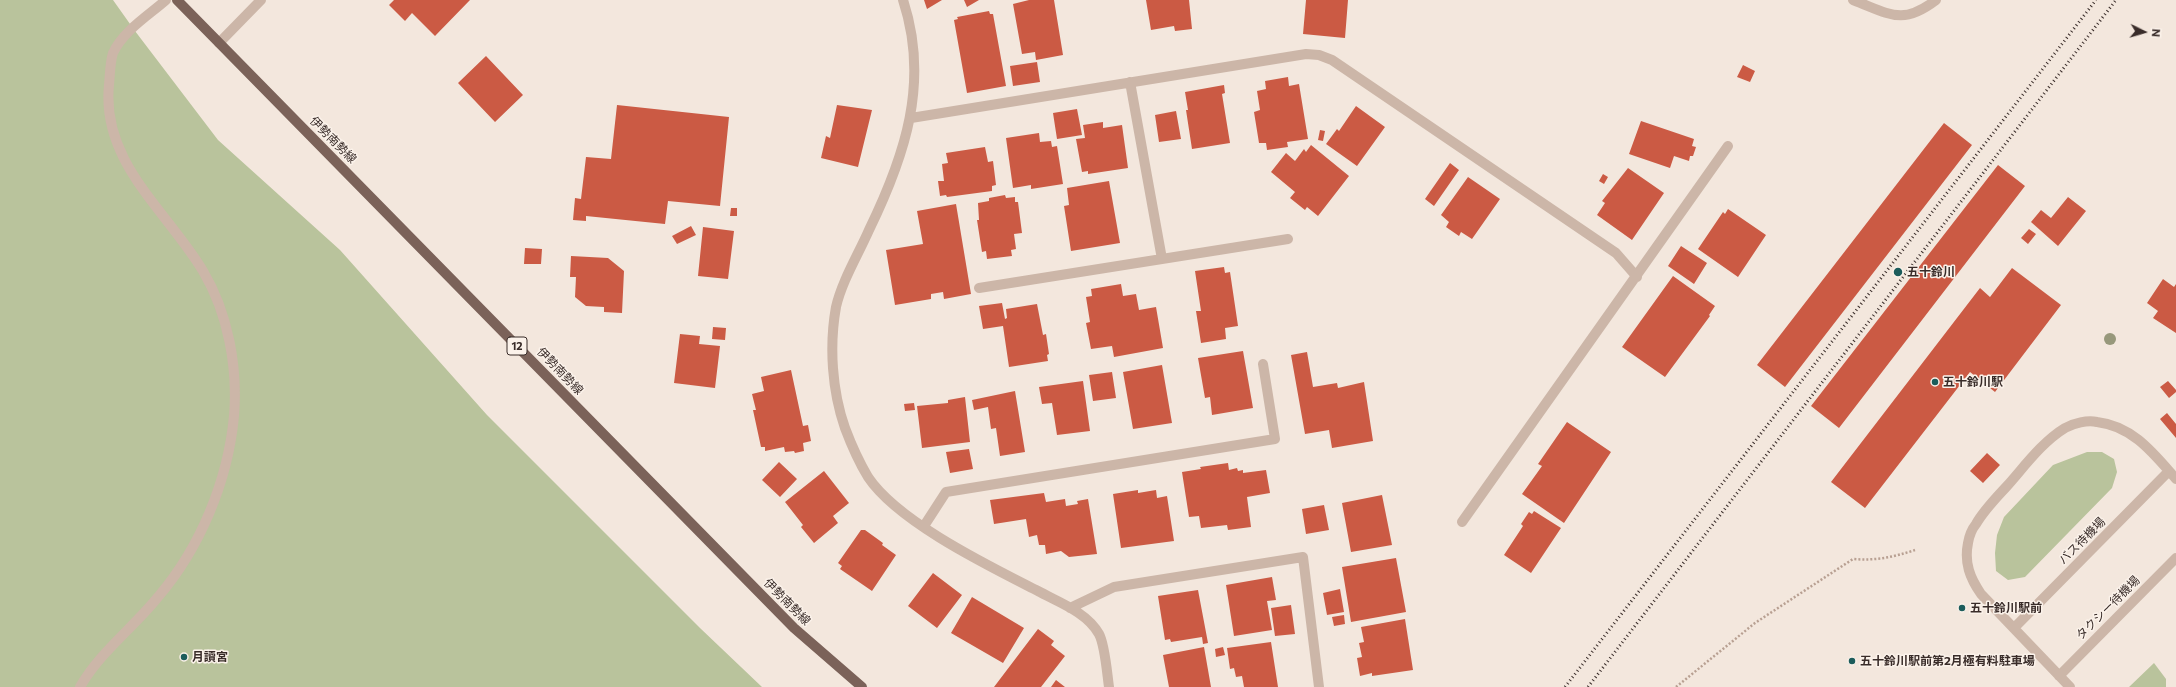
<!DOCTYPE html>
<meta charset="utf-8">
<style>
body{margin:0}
#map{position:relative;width:2176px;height:687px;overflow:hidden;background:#f3e7dd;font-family:Commissioner,sans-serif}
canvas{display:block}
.north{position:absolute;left:2124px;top:12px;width:40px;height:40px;-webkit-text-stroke:3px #fbf2ea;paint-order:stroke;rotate:95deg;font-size:11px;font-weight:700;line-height:16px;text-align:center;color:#392c29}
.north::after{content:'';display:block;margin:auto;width:14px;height:18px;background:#392c29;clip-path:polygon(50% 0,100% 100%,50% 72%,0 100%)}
</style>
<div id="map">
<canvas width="2176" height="687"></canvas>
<div class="north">N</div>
</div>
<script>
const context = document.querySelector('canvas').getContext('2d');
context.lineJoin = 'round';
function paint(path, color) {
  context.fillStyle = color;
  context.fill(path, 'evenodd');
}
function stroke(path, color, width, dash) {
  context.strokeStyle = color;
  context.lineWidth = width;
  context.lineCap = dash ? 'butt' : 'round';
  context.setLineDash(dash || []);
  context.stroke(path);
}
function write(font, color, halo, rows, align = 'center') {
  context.font = font + ' Commissioner,"Noto Sans JP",sans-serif';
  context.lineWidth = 3;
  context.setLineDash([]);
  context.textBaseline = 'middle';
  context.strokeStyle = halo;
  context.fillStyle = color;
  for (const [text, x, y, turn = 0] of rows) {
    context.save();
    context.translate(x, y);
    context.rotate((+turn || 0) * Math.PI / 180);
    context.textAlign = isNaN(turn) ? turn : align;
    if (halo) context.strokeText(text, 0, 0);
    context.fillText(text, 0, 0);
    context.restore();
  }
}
paint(new Path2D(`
 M0,0H113L135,31L218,140L340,250L487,415L700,628L762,687H0Z
 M2087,452H2102L2114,459L2117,472L2112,488L2025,577L2008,580L1996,571L1995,553L1997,535L2004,517L2053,465Z
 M2154,663L2166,679V687H2129Z`), '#b9c39c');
paint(new Path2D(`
 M394,0H470L435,36L412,13L405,21L389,5Z
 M924,0H942L927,9Z
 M964,0H979L967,7Z
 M1029,0H1054L1063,55L1036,60L1035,52L1022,54L1013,4Z
 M1146,0H1189L1192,29L1175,31L1174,26L1151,30Z
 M1306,0H1348L1345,38L1303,34Z
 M989,11L990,14H993L1006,86L967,93L954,20L958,19L957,17Z
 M486,56L523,95L495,122L458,83Z
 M1037,62L1040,82L1013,86L1010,66Z
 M1743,65L1755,71L1750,82L1737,77Z
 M1288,77L1289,86L1299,84L1308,139L1287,142L1288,147L1267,150L1266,143H1259L1254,112L1260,110L1257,91L1266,89L1265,81Z
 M1224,85L1225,93L1222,94L1230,143L1192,149L1186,110H1188L1185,92Z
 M617,105L729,117L720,206L668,201L665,224L586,216V221L573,220L575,198L581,199L586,157L611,159Z
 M837,105L872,110L858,167L821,158L826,136L830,138Z
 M1356,106L1385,127L1357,166L1326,144L1337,129L1339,131Z
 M1077,109L1082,135L1057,139L1053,113Z
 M1176,111L1181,139L1159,142L1155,115Z
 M1641,121L1694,139L1692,146L1696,147L1693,156H1690L1689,161L1674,156L1670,168L1629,154Z
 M1103,122V128L1122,125L1128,168L1088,174V171L1082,172L1076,139L1085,138L1083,125Z
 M1944,123L1972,145L1785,387L1757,365Z
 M1320,130L1325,131L1323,141L1318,140Z
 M1039,133L1040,142L1051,141L1052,147L1057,146L1063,184L1031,189V185L1013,188L1006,138Z
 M1311,145L1349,176L1318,216L1307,207L1305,210L1290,198L1295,192L1271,172L1286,153L1295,161L1304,149L1306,152Z
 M985,147L988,162L993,161L996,185L992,186V191L947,197L946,195L940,196L938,181H944L942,164L948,163L946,153Z
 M1450,163L1459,170L1434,206L1425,199Z
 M1998,165L2025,186L1839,428L1811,406Z
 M1628,168L1664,193L1632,240L1597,215L1605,203L1602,201Z
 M1603,174L1608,177L1604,184L1599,181Z
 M1468,177L1500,199L1472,239L1461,232L1459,236L1446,227L1449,222L1441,215Z
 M1109,181L1120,243L1071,251L1064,206L1069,205L1067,188Z
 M1005,195L1006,198L1015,197V202H1018L1022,233L1014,234L1016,249L1011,250L1012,256L987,259L986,251L982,252L977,220H979L978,203L989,201V198Z
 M2068,197L2086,211L2058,246L2031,222L2041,210L2051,218Z
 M956,204L971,294L944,299L943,292L931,294V299L895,305L886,250L923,244L917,211Z
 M731,208H737V216H730Z
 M1728,209L1766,235L1738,277L1698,249L1723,212L1725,214Z
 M691,226L696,235L677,244L672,236Z
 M703,227L734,231L728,279L698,276Z
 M2029,229L2036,234L2028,244L2021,238Z
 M1681,246L1707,263L1694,284L1668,266Z
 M525,248L542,249L541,264H524Z
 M571,256L608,258L624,271L622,313L604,312V307L586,306L575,297L576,277H570Z
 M1224,267L1225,273L1230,272L1238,326L1225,328L1226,339L1201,343L1196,311H1201L1195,271Z
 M2012,268L2061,305L1995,392L1970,372L1865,508L1831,482L1980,288L1990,297Z
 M1673,276L1715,306L1709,315L1710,316L1665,377L1622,347Z
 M2163,279L2174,287L2176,284V333L2153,318L2158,311L2147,303Z
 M1121,284L1123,296L1136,294L1139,310L1156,307L1163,348L1114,357L1112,346L1091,349L1086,323L1090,322L1086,297L1092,296L1091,289Z
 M1002,303L1005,319L1007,318L1006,309L1037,304L1043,335L1046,334L1049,354L1047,355L1048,361L1009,367L1003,326L983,329L979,306Z
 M713,327L726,328L725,340L712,339Z
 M680,334L700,336L699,344L720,346L715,388L674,383Z
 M1243,351L1253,408L1212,415L1210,397L1205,398L1198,358Z
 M1307,352L1313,387L1337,383L1338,388L1364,382L1373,441L1332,448L1329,430L1305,434L1291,355Z
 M1162,365L1172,423L1133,429L1123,372Z
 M791,370L803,426L808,425L811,441L803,443L804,451L795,453L794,451L785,452L784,447L765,451V447H761L753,410H756L752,394L764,391L761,377Z
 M1112,372L1116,398L1093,401L1089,375Z
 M1083,381L1090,431L1057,435L1052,403L1042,404L1039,387Z
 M2168,381L2176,390V392L2169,398L2160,387Z
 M1015,391L1025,452L1000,456L996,428L991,429L988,407L974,410L972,400Z
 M965,397L970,442L922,448L917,406L948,403V400Z
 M914,403L915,410L905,411L904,404Z
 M2167,413L2176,424V438L2160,419Z
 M1567,422L1611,452L1564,523L1522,494L1542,466L1538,464Z
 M969,449L973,469L950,473L946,452Z
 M1987,453L2000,465L1983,483L1970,471Z
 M779,462L797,479L780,497L762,480Z
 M1228,463L1229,470L1237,468L1238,471L1243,470V473L1266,470L1270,493L1247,497L1251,527L1228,530L1227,525L1201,528L1199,516L1189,517L1182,472L1201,469L1200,467Z
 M824,471L849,503L833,516L838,523L814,543L801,527L803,525L785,502Z
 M1138,490V493L1156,490L1157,498L1167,496L1174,541L1121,548L1113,494Z
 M1044,493L1046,502L1065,499L1066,506L1078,504L1077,501L1088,499L1097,554L1069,557L1061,551L1046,554L1045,545H1039L1037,535L1029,537L1026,519L994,524L990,500Z
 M1382,495L1392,545L1351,552L1342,503Z
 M1324,505L1329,530L1306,534L1302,509Z
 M1534,511L1561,528L1531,573L1504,555L1523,526L1521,524L1529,512L1532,514Z
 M861,530H865L883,543L882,545L896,555L872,591L840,569L842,566L838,563Z
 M1396,558L1406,612L1351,622L1342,567Z
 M933,573L962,595L937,628L908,606Z
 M1272,577L1276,600L1267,601L1272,630L1234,636L1226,585Z
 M1340,589L1344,612L1327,615L1323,593Z
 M1198,590L1208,643L1203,644L1202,637L1171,642L1170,639L1165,640L1158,596Z
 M972,597L1024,628L1003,663L951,633Z
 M1291,605L1295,634L1275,636L1271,608Z
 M1344,615L1345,624L1334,626L1332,617Z
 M1405,619L1413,670L1372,676V673L1360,676L1357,658L1362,657L1359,643L1364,642L1361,627Z
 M1038,629L1054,641L1051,645L1065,656L1041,687H994Z
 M1271,642L1278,687H1244L1242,676L1236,677L1234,668L1230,669L1227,648Z
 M1204,647L1211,687H1169L1163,655Z
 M1223,647L1225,655L1216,657L1215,649Z
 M1056,680L1065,687H1051Z`), '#cb5a44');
stroke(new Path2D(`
 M1676,687L1755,623L1853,559C1875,561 1894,557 1915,550`), '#b8a092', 2.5, [2, 2]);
stroke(new Path2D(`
 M903,0C930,82 905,156 869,230C858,255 842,281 836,307C829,346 832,391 845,428C851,444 859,462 868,477C898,522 989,566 1038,591C1058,602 1087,612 1099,634C1105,645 1107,673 1109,687
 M1853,0C1890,14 1902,26 1936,0
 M219,43L261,0
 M1130,82L1162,259
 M911,118L1306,54L1319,55L1332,60L1616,253L1637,277
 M979,288L1288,239
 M1462,522L1728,146
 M924,526L946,492L1275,439L1263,364
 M1070,608L1114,587L1303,557L1319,687
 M2014,628L2169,471
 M2059,676L2176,558
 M80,687C100,652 133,628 158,597C200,548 228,481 234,416C238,367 228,313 203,271C167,211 101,162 109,85C110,75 110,62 113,53C123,31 149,15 166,0
 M2070,687L1981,594C1970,578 1964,563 1968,543C1969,537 1972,529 1976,524C1984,510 1996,498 2007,486C2024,467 2042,442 2065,428C2074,423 2087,420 2097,422C2133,426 2154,454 2176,479`), '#ccb6a8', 10);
stroke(new Path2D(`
 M177,0L794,628L862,687`), '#7b6259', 10);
stroke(new Path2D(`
 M1565,687L2096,0
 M1588,687L2116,0`), '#392c29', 3, [1, 3]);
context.fillStyle = '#97987b';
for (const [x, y] of [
 [2110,339]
]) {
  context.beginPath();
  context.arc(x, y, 6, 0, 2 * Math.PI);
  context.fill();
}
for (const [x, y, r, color] of [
 [1898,272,5,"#1c5c5b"],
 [1935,382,4,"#1c5c5b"],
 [1962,608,4,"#1c5c5b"],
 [184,657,4,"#1c5c5b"],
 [1852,661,4,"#1c5c5b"]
]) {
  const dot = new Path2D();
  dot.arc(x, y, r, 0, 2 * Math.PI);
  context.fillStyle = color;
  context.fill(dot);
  stroke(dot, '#fbf2ea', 1.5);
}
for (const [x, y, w] of [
 [517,346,20]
]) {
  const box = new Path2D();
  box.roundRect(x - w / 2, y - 9, w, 18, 3);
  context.fillStyle = '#fbf2ea';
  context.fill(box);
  stroke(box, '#392c29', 1);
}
write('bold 11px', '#392c29', null, [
 ["12",517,346]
]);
write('12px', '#392c29', '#fbf2ea', [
 ["伊勢南勢線",333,140,45],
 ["伊勢南勢線",560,371,46],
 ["バス待機場",2082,541,-45],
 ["伊勢南勢線",787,602,45],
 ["タクシー待機場",2108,608,-45]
]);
write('bold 12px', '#392c29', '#fbf2ea', [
 ["五十鈴川",1907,272],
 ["五十鈴川駅",1943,382],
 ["五十鈴川駅前",1970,608],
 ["月讀宮",192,657],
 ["五十鈴川駅前第2月極有料駐車場",1860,661]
], 'left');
</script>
